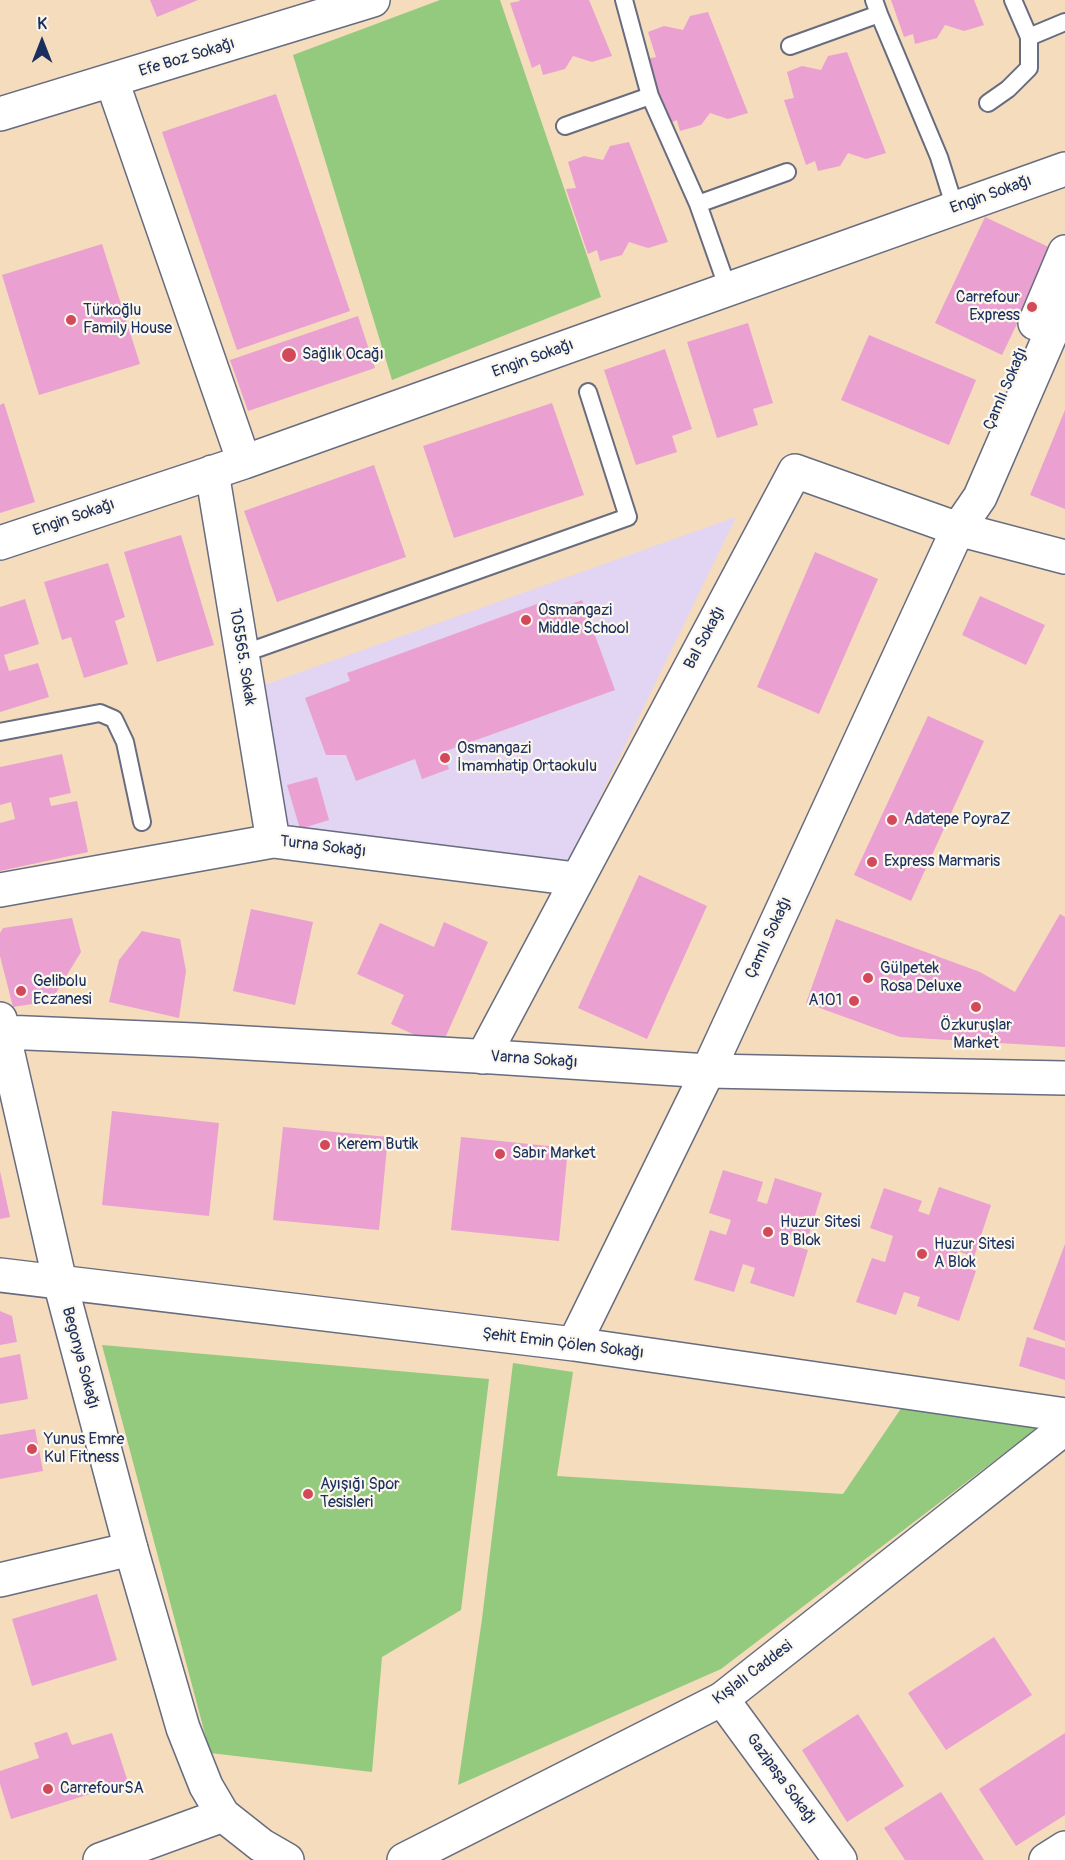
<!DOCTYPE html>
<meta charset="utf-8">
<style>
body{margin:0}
#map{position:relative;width:1065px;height:1860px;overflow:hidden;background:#f4dcbd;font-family:Pangolin,sans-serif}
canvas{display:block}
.north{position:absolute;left:12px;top:12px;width:60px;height:60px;-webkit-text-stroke:4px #fbf7ec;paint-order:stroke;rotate:0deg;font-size:16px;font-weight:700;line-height:24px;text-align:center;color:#1b2f5e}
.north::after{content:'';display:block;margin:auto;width:21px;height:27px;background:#1b2f5e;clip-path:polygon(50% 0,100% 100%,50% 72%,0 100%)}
</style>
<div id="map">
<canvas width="1065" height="1860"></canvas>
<div class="north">K</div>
</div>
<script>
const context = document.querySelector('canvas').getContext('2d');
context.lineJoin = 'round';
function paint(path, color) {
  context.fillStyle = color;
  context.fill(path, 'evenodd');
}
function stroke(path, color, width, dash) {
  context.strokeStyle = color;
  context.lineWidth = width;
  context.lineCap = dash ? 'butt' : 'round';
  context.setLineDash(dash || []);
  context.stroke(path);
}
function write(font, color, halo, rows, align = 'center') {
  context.font = font + ' Pangolin,sans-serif';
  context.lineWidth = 4.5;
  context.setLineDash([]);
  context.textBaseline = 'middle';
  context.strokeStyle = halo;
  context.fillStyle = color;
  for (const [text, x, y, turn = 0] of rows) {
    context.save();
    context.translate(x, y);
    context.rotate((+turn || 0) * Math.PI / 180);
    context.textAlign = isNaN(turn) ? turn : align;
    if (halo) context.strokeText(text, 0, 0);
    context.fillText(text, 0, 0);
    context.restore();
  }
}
paint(new Path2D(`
 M736,517L566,867L288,828L256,688Z`), '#e2d4f3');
paint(new Path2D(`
 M440,0H500L601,297L392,380L293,55Z
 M102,1345L489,1379L461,1610L382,1657L372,1772L210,1753Z
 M513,1363L573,1372L557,1476L843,1494L902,1407L1044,1423L721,1669L458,1785L482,1619Z`), '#93ca7d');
paint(new Path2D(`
 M150,0H198L157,17Z
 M519,0H589L612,56L592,62L573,56L565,69L543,75L540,64L532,68L510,3L520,1Z
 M891,0H974L984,25L964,31L945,25L937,38L915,44L913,34L904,37Z
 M708,12L748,113L728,119L710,113L701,125L680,131L677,120L668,124L646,59L656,57L648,32L664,26L683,30L690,16Z
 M847,52L886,153L866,159L848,153L840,166L818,171L815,161L806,165L784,100L794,98L787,72L802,66L821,70L828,56Z
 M276,94L350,311L237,350L162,132Z
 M629,142L668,242L648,248L629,242L622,255L600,261L597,250L588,254L566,189L576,188L568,162L584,156L603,160L610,146Z
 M985,217L1053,249L1002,355L935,323Z
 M102,244L140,364L39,395L2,275Z
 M358,316L375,368L248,411L230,360Z
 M748,323L773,403L753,409L758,425L717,438L687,342Z
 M869,335L976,380L949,445L841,400Z
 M665,349L692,429L672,436L677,452L636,465L604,370Z
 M4,403L35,502L0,513V405Z
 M552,403L584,495L454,538L423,446Z
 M1065,410V509L1030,495Z
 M374,465L406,557L277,602L244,511Z
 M181,535L214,645L157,662L124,552Z
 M815,552L878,579L819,714L757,687Z
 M108,563L125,617L115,621L128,664L84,678L71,637L62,640L44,582Z
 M980,596L1045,625L1026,665L962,635Z
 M25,599L39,644L4,655L9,671L38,663L49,697L0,712V607Z
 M548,600L552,611L582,600L615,690L443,752L449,769L422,779L415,759L356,781L346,755H326L305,698L350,681L347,673Z
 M928,716L984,741L911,901L854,875Z
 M62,754L71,793L49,798L51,806L77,801L88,852L0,871V823L15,819L11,802L0,805V767Z
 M317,777L329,820L300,829L287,785Z
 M639,875L707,906L647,1039L578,1008Z
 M251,909L313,922L295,1005L233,991Z
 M1060,914L1065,917V1047L900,1037L806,1003L836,919L980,972L1015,992Z
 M72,918L81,952L51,1001L13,1007L0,956V933L3,928Z
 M444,922L488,942L441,1047L391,1024L404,995L357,974L380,923L434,947Z
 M142,931L180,939L186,971L179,1018L109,1002L119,960Z
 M112,1111L219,1123L209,1216L102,1205Z
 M283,1127L388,1137L379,1230L273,1220Z
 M461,1137L568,1148L559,1241L451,1230Z
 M723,1170L763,1182L757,1201L767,1204L775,1178L822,1193L807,1241L786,1234L783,1243L808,1250L794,1297L750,1283L755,1268L743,1264L734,1292L694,1280L710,1230L726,1235L731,1220L709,1213Z
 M0,1171L10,1217L0,1219Z
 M939,1187L991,1205L974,1257L958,1251L954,1263L976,1271L959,1321L917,1306L920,1297L904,1292L896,1315L856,1302L872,1258L885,1262L893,1236L870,1228L884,1188L922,1201L918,1211L929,1215Z
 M1065,1244V1341L1033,1329Z
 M0,1311L12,1316L17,1342L0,1345Z
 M1027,1337L1065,1348V1380L1019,1366Z
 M20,1354L28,1399L0,1404V1358Z
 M35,1429L43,1471L0,1479V1435Z
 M97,1594L117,1660L32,1686L12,1619Z
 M994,1637L1032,1695L946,1750L908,1693Z
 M858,1714L904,1786L847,1822L802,1750Z
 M67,1732L72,1745L112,1733L128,1782L11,1819L0,1784V1771L39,1758L34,1743Z
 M1065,1733V1815L1016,1846L979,1789Z
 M941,1792L984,1860H905L884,1828Z`), '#eaa0d1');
const service = new Path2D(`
 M624,0L650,96L698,204L728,289
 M874,0L879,14L939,157L955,208
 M1029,37L1065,22
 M790,46L879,14
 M988,103L1008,89L1029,68V37L1013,0
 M565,126L650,96
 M698,204L787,172
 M242,652L259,648L628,517L588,392
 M0,732L100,713L114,719L125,742L142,822`);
const minor = new Path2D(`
 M112,81L244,462
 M0,114L373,0
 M1035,323L1065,252
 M212,472L273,841
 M0,543L244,462L1065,169
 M0,890L273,841L576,879
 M483,1057L795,471L958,529L1065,557
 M0,1275L574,1344L1065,1415
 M574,1344L708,1071L958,529L980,497L1065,301
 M0,1580L131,1549
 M722,1699L840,1860
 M100,1860L223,1815
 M1046,1860L1065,1848`);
const tertiary = new Path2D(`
 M0,1019L60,1282L131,1549L183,1728L206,1786L223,1815L261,1845L287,1860
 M3,1032L194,1040L493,1057L708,1071L1065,1078
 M404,1860L722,1699L1065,1428`);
stroke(service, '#676c7f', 20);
stroke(minor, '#676c7f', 36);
stroke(tertiary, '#676c7f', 36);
stroke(service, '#fff', 16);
stroke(minor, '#fff', 33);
stroke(tertiary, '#fff', 33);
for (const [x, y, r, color] of [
 [1032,307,6,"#d1495b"],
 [71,320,6,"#d1495b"],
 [289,355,8,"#d1495b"],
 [526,620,6,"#d1495b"],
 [445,758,6,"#d1495b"],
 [892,820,6,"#d1495b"],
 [872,862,6,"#d1495b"],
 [868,978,6,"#d1495b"],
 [21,991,6,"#d1495b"],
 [854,1001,6,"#d1495b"],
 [976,1007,6,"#d1495b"],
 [325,1145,6,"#d1495b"],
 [500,1154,6,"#d1495b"],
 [768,1232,6,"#d1495b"],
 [922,1254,6,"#d1495b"],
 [32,1449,6,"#d1495b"],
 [308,1494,6,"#d1495b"],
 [48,1789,6,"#d1495b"]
]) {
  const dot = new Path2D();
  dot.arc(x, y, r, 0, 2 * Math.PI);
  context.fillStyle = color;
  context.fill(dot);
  stroke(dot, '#fbf7ec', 2);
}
write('16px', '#1b2f5e', '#fbf7ec', [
 ["Efe Boz Sokağı",187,58,-17],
 ["Engin Sokağı",991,195,-20],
 ["Engin Sokağı",533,359,-20],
 ["Çamlı Sokağı",1006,389,-67],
 ["Engin Sokağı",74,518,-19],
 ["Bal Sokağı",705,638,-62],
 ["105565. Sokak",242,657,81],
 ["Turna Sokağı",323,847,7],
 ["Çamlı Sokağı",769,938,-65],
 ["Varna Sokağı",534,1060,4],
 ["Şehit Emin Çölen Sokağı",563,1344,7],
 ["Begonya Sokağı",80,1358,75],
 ["Kışlalı Caddesi",753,1673,-37],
 ["Gazipaşa Sokağı",781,1779,54]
]);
write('16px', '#1b2f5e', '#fbf7ec', [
 ["Carrefour",1020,298,"right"],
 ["Express",1020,316,"right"],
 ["Türkoğlu",83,311],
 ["Family House",83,329],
 ["Sağlık Ocağı",302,355],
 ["Osmangazi",538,611],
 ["Middle School",538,629],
 ["Osmangazi",457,749],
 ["İmamhatip Ortaokulu",457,767],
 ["Adatepe PoyraZ",904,820],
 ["Express Marmaris",884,862],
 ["Gülpetek",880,969],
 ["Rosa Deluxe",880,987],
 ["Gelibolu",33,982],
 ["Eczanesi",33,1000],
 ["A101",842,1001,"right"],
 ["Özkuruşlar",976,1026,"center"],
 ["Market",976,1044,"center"],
 ["Kerem Butik",337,1145],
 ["Sabır Market",512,1154],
 ["Huzur Sitesi",780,1223],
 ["B Blok",780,1241],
 ["Huzur Sitesi",934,1245],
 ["A Blok",934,1263],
 ["Yunus Emre",44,1440],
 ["Kul Fitness",44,1458],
 ["Ayışığı Spor",320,1485],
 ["Tesisleri",320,1503],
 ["CarrefourSA",60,1789]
], 'left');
</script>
